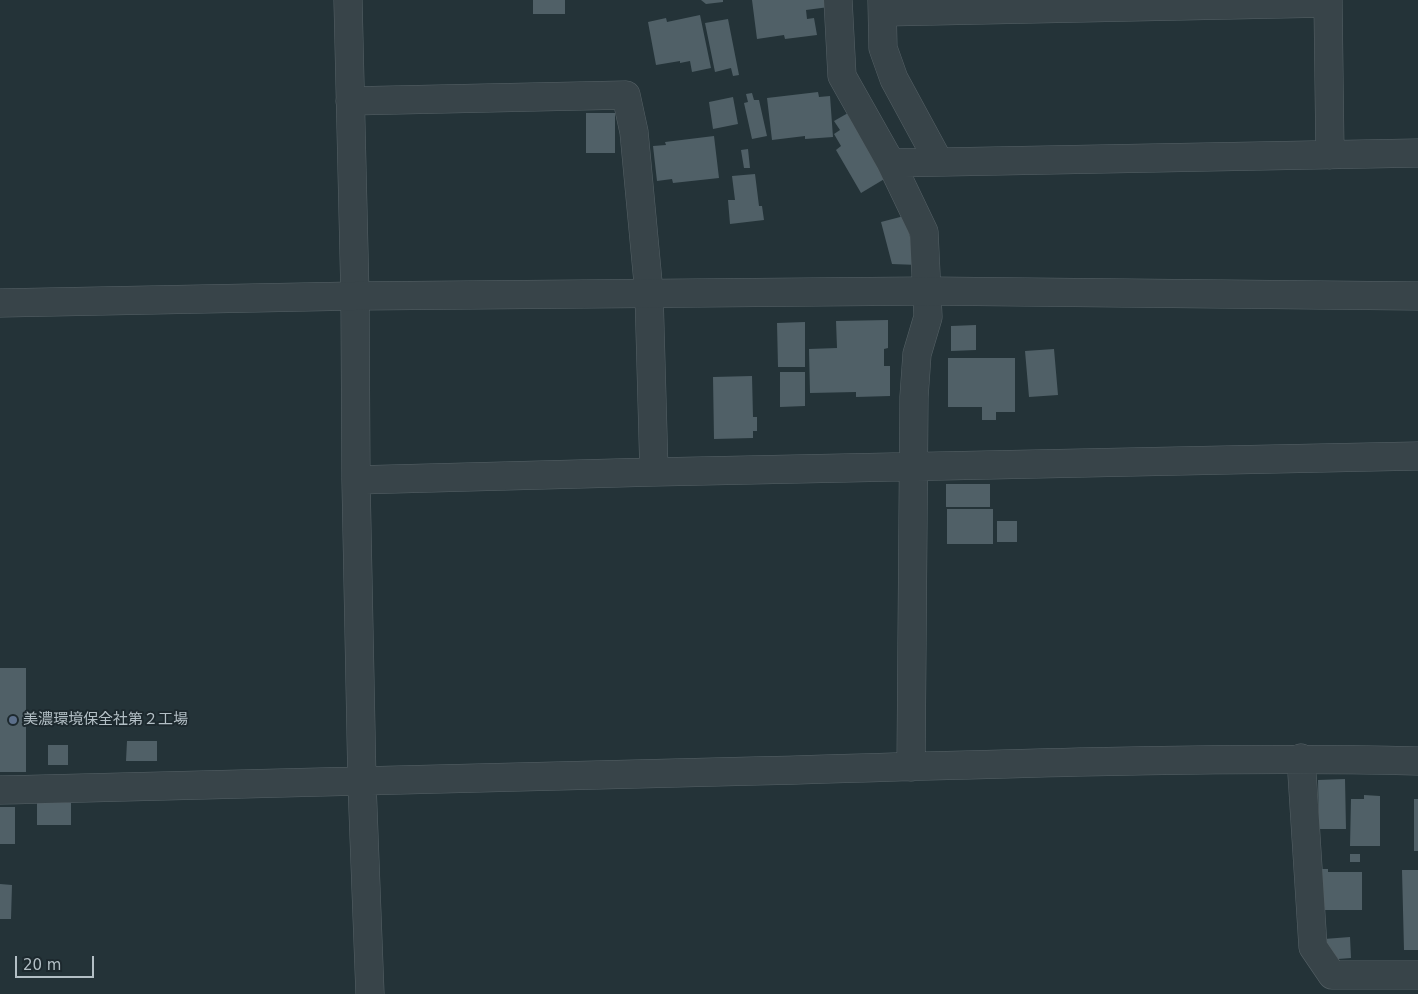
<!DOCTYPE html>
<meta charset="utf-8">
<style>
body{margin:0}
#map{position:relative;width:1418px;height:994px;overflow:hidden;background:#243338;font-family:"DejaVu Sans",sans-serif}
canvas{display:block}
.scale{position:absolute;left:15px;top:956px;width:79px;height:22px;box-sizing:border-box;border:2px solid #b3bfc5;border-top:0;padding-left:6px;font-size:15px;line-height:18px;white-space:nowrap;color:#b3bfc5;-webkit-text-stroke:4px #1d292e;paint-order:stroke}
</style>
<div id="map">
<canvas width="1418" height="994"></canvas>
<div class="scale">20 m</div>
</div>
<script>
const context = document.querySelector('canvas').getContext('2d');
context.lineJoin = 'round';
function paint(path, color) {
  context.fillStyle = color;
  context.fill(path, 'evenodd');
}
function stroke(path, color, width, dash) {
  context.strokeStyle = color;
  context.lineWidth = width;
  context.lineCap = dash ? 'butt' : 'round';
  context.setLineDash(dash || []);
  context.stroke(path);
}
function write(font, color, halo, rows, align = 'center') {
  context.font = font + ' "DejaVu Sans","Noto Sans JP",sans-serif';
  context.lineWidth = 4;
  context.setLineDash([]);
  context.textBaseline = 'middle';
  context.strokeStyle = halo;
  context.fillStyle = color;
  for (const [text, x, y, turn = 0] of rows) {
    context.save();
    context.translate(x, y);
    context.rotate((+turn || 0) * Math.PI / 180);
    context.textAlign = isNaN(turn) ? turn : align;
    if (halo) context.strokeText(text, 0, 0);
    context.fillText(text, 0, 0);
    context.restore();
  }
}
paint(new Path2D(`
 M533,0H565V14H533Z
 M701,0H723V2L706,4Z
 M752,0H828L829,7L806,10L807,19L814,18L817,35L785,39L784,35L757,39Z
 M700,15L711,68L692,72L690,61L680,63V61L656,65L648,22L666,18L667,22Z
 M728,19L739,75L733,76L731,68L715,72L705,23Z
 M818,92L819,97L830,96L833,137L805,139V136L772,140L767,98Z
 M752,93L754,100H759L767,136L752,139L744,103L748,102L746,94Z
 M733,97L738,124L713,129L709,102Z
 M586,113H615V153H586Z
 M848,113L886,178L861,193L836,150L841,146L834,134L840,130L834,121Z
 M714,136L719,178L673,183L672,179L657,181L653,146L666,145L665,142Z
 M748,149L750,168H744L741,150Z
 M755,174L759,206H762L764,220L730,224L728,200H735L732,176Z
 M904,216L918,265L892,264L881,222Z
 M888,320V348L884,349V366H890V396L856,397V392L810,393L809,349L837,348L836,321Z
 M805,322V367H778L777,323Z
 M976,325V350L951,351V326Z
 M1054,349L1058,395L1029,397L1025,351Z
 M948,358H1015V412H996V420H982V407H948Z
 M780,372H805V406L780,407Z
 M752,376L753,417H757V431H753V438L714,439L713,377Z
 M946,484H990V507H946Z
 M947,509H993V544H947Z
 M997,521H1017V542H997Z
 M0,668H26V772H0Z
 M127,741H157V761H126Z
 M48,745H68V765H48Z
 M1345,779L1346,829H1319L1318,780Z
 M1364,795L1380,796V846H1350L1351,799H1364Z
 M1414,799H1418V851H1414Z
 M37,803H71V825H37Z
 M0,807H15V844H0Z
 M1350,854H1360V862H1350Z
 M1321,869H1328V872H1362V910H1321Z
 M1402,870H1418V950H1404Z
 M0,884L12,885L11,919H0Z
 M1350,937L1351,958L1338,959L1324,939Z`), '#506067');
const minor = new Path2D(`
 M348,0L355,296L356,480L362,783L370,994
 M838,0L842,76L891,163L924,232L928,317L917,354L914,397L911,767
 M882,0L883,48L894,79L939,162
 M1328,0L1330,155
 M883,12L1328,3
 M350,101L626,95L634,132L649,293L654,472
 M891,163L1418,153
 M356,480L654,472L1418,456
 M1301,758L1313,947L1332,975H1418
 M0,790C252,785 504,779 755,771C976,765 1197,756 1418,761`);
const tertiary = new Path2D(`
 M0,303L355,296L927,291L1418,296`);
stroke(minor, '#566267', 29);
stroke(tertiary, '#566267', 29);
stroke(minor, '#384449', 28);
stroke(tertiary, '#384449', 28);
for (const [x, y, r, color] of [
 [13,720,5,"#5c6f8a"]
]) {
  const dot = new Path2D();
  dot.arc(x, y, r, 0, 2 * Math.PI);
  context.fillStyle = color;
  context.fill(dot);
  stroke(dot, '#1d292e', 2);
}
write('15px', '#b3bfc5', '#1d292e', [
 ["美濃環境保全社第２工場",23,720]
], 'left');
</script>
